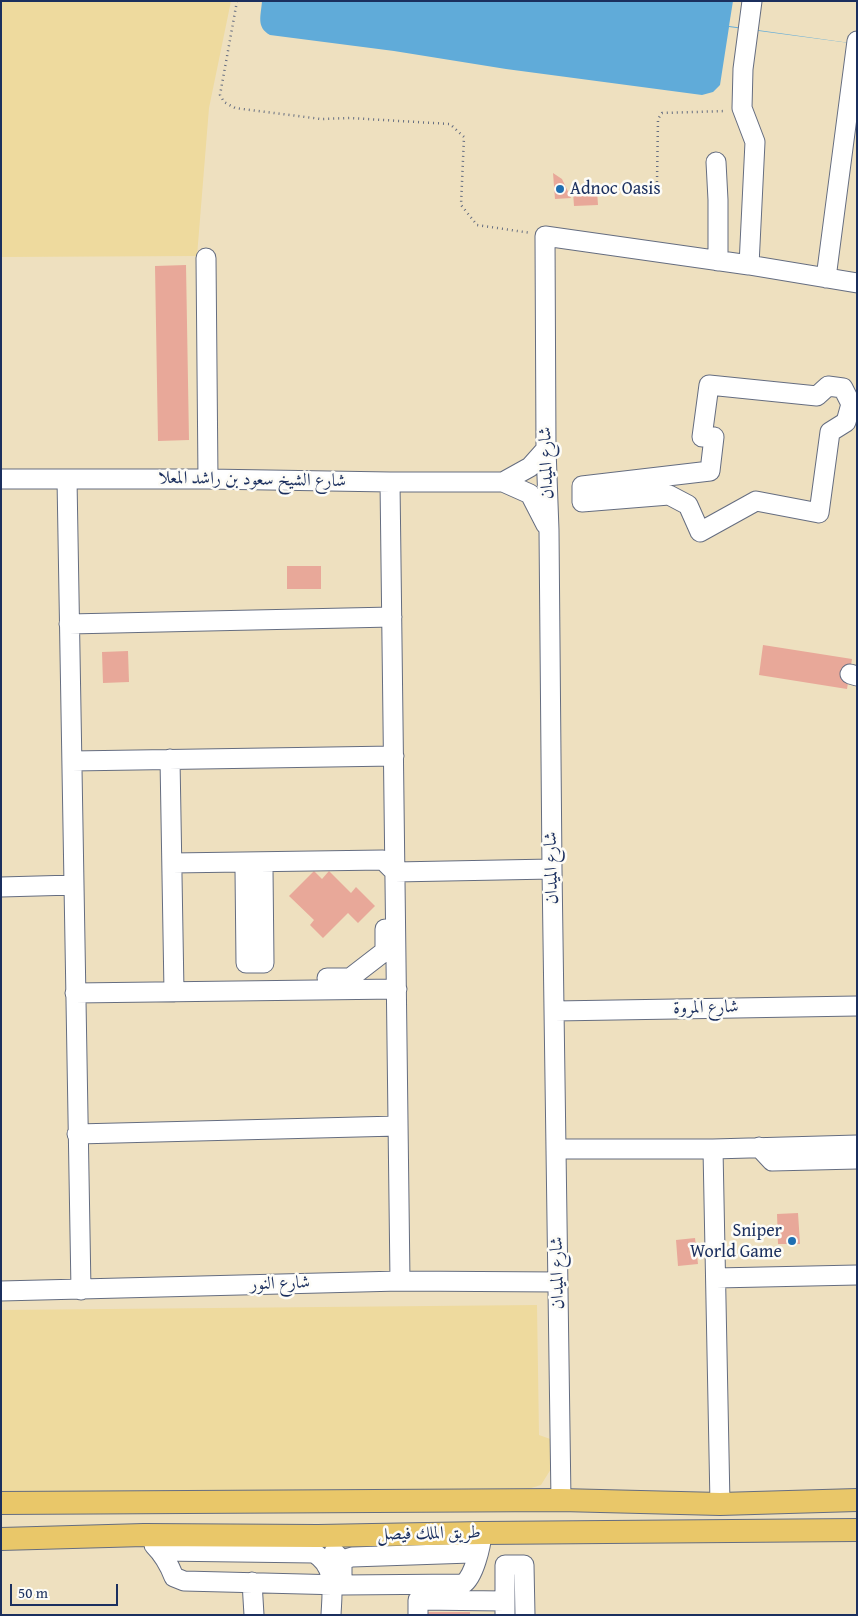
<!DOCTYPE html>
<meta charset="utf-8">
<style>
body{margin:0}
#map{position:relative;width:858px;height:1616px;overflow:hidden;background:#eee0bf;font-family:"Gentium Book Plus",serif}
canvas{display:block}
.frame{position:absolute;inset:0;border:2px solid #1b2f5e;pointer-events:none}
.scale{position:absolute;left:10px;top:1584px;width:108px;height:22px;box-sizing:border-box;border:2px solid #1b2f5e;border-top:0;padding-left:6px;font-size:15px;line-height:18px;white-space:nowrap;color:#1b2f5e;-webkit-text-stroke:4px #fdfcf7;paint-order:stroke}
</style>
<div id="map">
<canvas width="858" height="1616"></canvas>
<div class="frame"></div>
<div class="scale">50 m</div>
</div>
<script>
const context = document.querySelector('canvas').getContext('2d');
context.lineJoin = 'round';
function paint(path, color) {
  context.fillStyle = color;
  context.fill(path, 'evenodd');
}
function stroke(path, color, width, dash) {
  context.strokeStyle = color;
  context.lineWidth = width;
  context.lineCap = dash ? 'butt' : 'round';
  context.setLineDash(dash || []);
  context.stroke(path);
}
function write(font, color, halo, rows, align = 'center') {
  context.font = font + ' "Gentium Book Plus",Amiri,serif';
  context.lineWidth = 5;
  context.setLineDash([]);
  context.textBaseline = 'middle';
  context.strokeStyle = halo;
  context.fillStyle = color;
  for (const [text, x, y, turn = 0] of rows) {
    context.save();
    context.translate(x, y);
    context.rotate((+turn || 0) * Math.PI / 180);
    context.textAlign = isNaN(turn) ? turn : align;
    if (halo) context.strokeText(text, 0, 0);
    context.fillText(text, 0, 0);
    context.restore();
  }
}
paint(new Path2D(`
 M1,1H231L209,108L197,256L1,257Z
 M537,1305L539,1435L556,1441L554,1464L541,1485L518,1492L1,1495V1310Z`), '#eeda9e');
paint(new Path2D(`
 M262,1H857V44L729,27L720,85L713,92L702,95L506,69L394,51L270,35C256,27 261,16 262,1Z`), '#60abd9');
paint(new Path2D(`
 M733,1H857V44L729,26Z`), '#eee0bf');
paint(new Path2D(`
 M553,173L562,179L571,198L555,199Z
 M597,191L598,205L574,206L573,192Z
 M186,265L189,440L158,441L155,266Z
 M287,566H321V589H287Z
 M763,645L852,659L847,689L759,675Z
 M128,651L129,682L103,683L102,652Z
 M314,871L322,879L329,871L351,893L356,887L375,906L358,923L348,913L323,938L310,925L314,920L289,896Z
 M798,1213L800,1244H778L777,1214Z
 M695,1238L698,1264L678,1266L676,1240Z
 M426,1612H470V1615H426Z`), '#e8a899');
const minor = new Path2D(`
 M716,162L718,200V261
 M206,258L208,479
 M749,265L755,142L742,108L743,69L752,1
 M826,278L857,41
 M709,385L817,396L828,386L843,388L851,404L846,422L830,432L819,513L756,501L700,532L688,505L669,495L582,502V486L710,471L714,437H702Z
 M1,479H208L390,482H503L530,494L546,525
 M67,479L81,1290
 M390,482L400,1281
 M503,482L530,467L546,449
 M69,624L392,617
 M850,674L857,676
 M170,759L174,992
 M72,761L394,756
 M172,863L383,860L395,872L552,869
 M263,869L264,963H246L245,870Z
 M1,887L74,885
 M327,978H350L385,951V929
 M75,993L397,989
 M555,1011L857,1006
 M77,1134L398,1126
 M759,1147L772,1161L857,1159
 M557,1149H713L857,1145
 M713,1149L720,1504
 M716,1278L857,1275
 M1,1291L400,1281L558,1282
 M561,1500L552,869L549,530L546,449L545,236L749,265L857,283
 M154,1545C163,1554 169,1564 174,1577L184,1581L342,1585
 M160,1551L314,1553C337,1566 332,1592 331,1615
 M334,1552L342,1560L352,1557L471,1553L476,1559
 M342,1560V1585L463,1584C474,1577 481,1546 482,1533
 M252,1582L254,1615
 M418,1615V1600L505,1601
 M505,1615V1565H524L525,1615`);
const major = new Path2D(`
 M1,1503L561,1500L720,1504L857,1500
 M1,1539L144,1535L318,1536L482,1533L857,1530`);
stroke(minor, '#656d80', 21);
stroke(major, '#656d80', 24);
stroke(new Path2D(`
 M237,1L220,95L224,102L235,108L321,119L350,118L450,124L464,137L461,205L477,225L531,233
 M657,182L658,119L662,113L726,111`), '#656d80', 2.5, [1, 4]);
stroke(minor, '#fff', 19);
stroke(major, '#e9c769', 22);
for (const [x, y, r, color] of [
 [560,189,5,"#1f6fb2"],
 [792,1241,5,"#1f6fb2"]
]) {
  const dot = new Path2D();
  dot.arc(x, y, r, 0, 2 * Math.PI);
  context.fillStyle = color;
  context.fill(dot);
  stroke(dot, '#fdfcf7', 2);
}
write('18px', '#1b2f5e', '#fdfcf7', [
 ["Adnoc Oasis",570,189],
 ["Sniper",782,1231,"right"],
 ["World Game",782,1252,"right"]
], 'left');
write('18px', '#1b2f5e', '#fdfcf7', [
 ["شارع الميدان",547,463,-92],
 ["شارع الشيخ سعود بن راشد المعلا",252,480,1],
 ["شارع الميدان",552,868,-91],
 ["شارع المروة",706,1008,-1],
 ["شارع الميدان",558,1273,-91],
 ["شارع النور",280,1284,-2],
 ["طريق الملك فيصل",429,1534,-1]
]);
</script>
